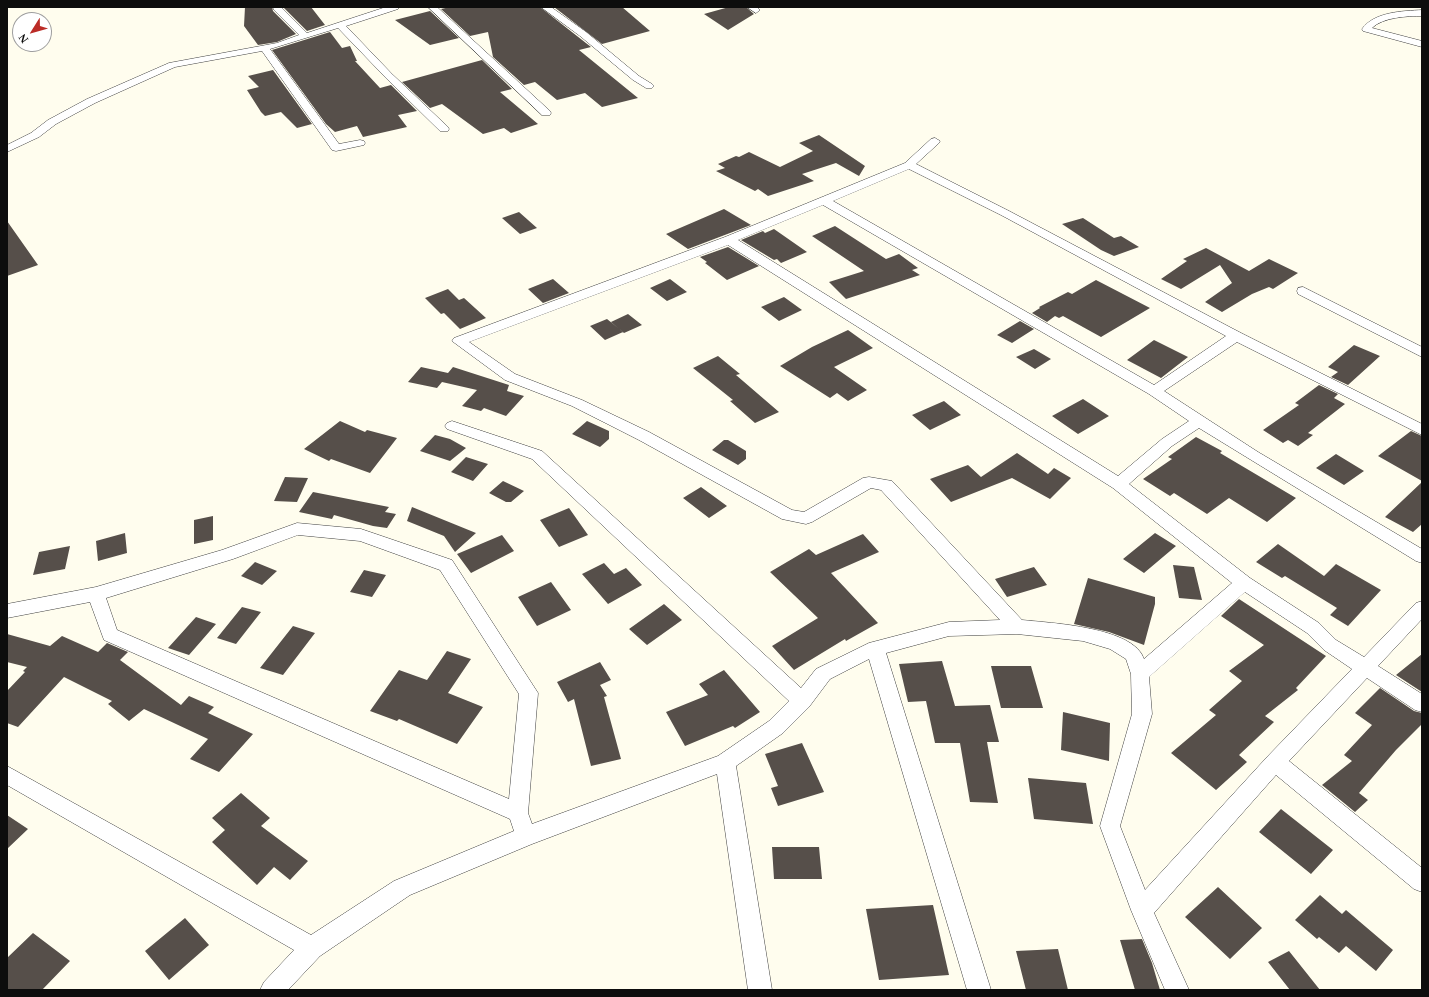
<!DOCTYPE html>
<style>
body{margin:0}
#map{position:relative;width:1429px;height:997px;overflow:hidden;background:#fffdee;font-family:Georgia,serif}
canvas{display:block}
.frame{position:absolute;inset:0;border:8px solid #0d0d0d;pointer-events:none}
.north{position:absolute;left:12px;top:12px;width:40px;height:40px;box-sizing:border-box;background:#fff;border:1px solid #9e9e9e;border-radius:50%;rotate:233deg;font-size:11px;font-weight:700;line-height:16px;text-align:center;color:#0d0d0d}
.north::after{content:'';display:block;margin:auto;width:14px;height:18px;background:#bb2c27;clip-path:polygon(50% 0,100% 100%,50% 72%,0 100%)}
</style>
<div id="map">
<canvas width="1429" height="997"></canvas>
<div class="frame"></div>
<div class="north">N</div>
</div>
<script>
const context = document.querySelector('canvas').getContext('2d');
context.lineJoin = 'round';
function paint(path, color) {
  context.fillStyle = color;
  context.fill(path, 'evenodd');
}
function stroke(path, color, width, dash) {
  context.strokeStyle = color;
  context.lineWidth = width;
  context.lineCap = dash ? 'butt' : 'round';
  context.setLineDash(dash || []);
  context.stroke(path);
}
paint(new Path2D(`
 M245,7H272L273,11L296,34L277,42L258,45L244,26Z
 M283,7H311L325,25L307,31Z
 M450,7H540L591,47L579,50L638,98L602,107L585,93L557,100L535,82L524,85L493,57L488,32L470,36L441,9Z
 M554,7H622L650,31L602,44Z
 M729,7H746L754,14L728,30L704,14Z
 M430,11L459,38L430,45L395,20Z
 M330,32L342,48L350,46L357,61H355L380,88L391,85L417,111L398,115L407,127L363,137L357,126L335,132L326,124L272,50Z
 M482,60L512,89L500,92L538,124L511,133L504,128L483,134L442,104L430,108L402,82Z
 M273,70L312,124L297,128L281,112L265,116L261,112L247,90L259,87L248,76Z
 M819,135L865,166L859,176L836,163L802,174L814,181L768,196L758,189L755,191L716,171L725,168L718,164L736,156L739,157L749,152L780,167L813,151L799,143Z
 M724,209L751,225L688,249L666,234Z
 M519,212L537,228L520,234L502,218Z
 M1083,218L1114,238L1121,236L1139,247L1114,256L1101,250L1062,224Z
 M7,221L38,265L7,276Z
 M835,226L886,259L899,254L918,268L912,270L920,275L846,299L829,282L864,271L812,236Z
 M774,229L807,252L781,263L777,259L774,260L741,240L763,231L765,233Z
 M728,247L759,266L727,280L705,263L707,262L700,257Z
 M1206,248L1249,271L1269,259L1298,273L1273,289L1269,287L1252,294L1222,312L1205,302L1232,283L1220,265L1181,289L1161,279L1187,261L1183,259Z
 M553,279L569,293L543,303L528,289Z
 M670,279L687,292L667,301L650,288Z
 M1096,280L1150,308L1101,337L1063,316L1059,318L1055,316L1047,322L1032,313L1040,308L1039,307L1068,292L1072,294Z
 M448,289L459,300L464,298L486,318L460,329L444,313L441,314L425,298Z
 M784,297L802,310L779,321L761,307Z
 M628,314L642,325L624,333L611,322Z
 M607,319L623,332L605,340L590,326Z
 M1020,321L1034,329L1012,343L997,335Z
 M848,330L873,348L834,367L867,390L848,401L837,393L830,398L780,366L812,347Z
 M1154,340L1188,357L1161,378L1127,360Z
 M1354,345L1380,356L1348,385L1331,377L1338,372L1328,367Z
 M1034,349L1051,359L1035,369L1016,357Z
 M718,356L740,374L736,375L779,412L755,423L730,401L733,400L693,368Z
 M421,367L448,373L453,367L509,385L507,391L524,396L506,416L484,408L481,411L462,406L477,390L442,382L437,388L408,382Z
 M1319,385L1338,394L1334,398L1345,404L1308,433L1313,435L1298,446L1288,440L1283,443L1263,430L1299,405L1295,403Z
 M1083,399L1109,416L1078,434L1052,416Z
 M944,401L961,415L930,430L912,415Z
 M340,421L365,432L367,430L397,438L370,473L331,459L329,461L304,449Z
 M587,421L609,431V439L600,447L572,434Z
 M1411,431L1422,436V481L1378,456Z
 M435,435L450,439L466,448L450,461L420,451Z
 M1196,437L1222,451L1220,453L1296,498L1267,522L1229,498L1207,514L1174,493L1170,496L1143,479L1172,459L1168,457Z
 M724,440H728L746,451V459L738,465L712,450Z
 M1017,453L1048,474L1054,468L1071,478L1050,499L1012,478L951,502L930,479L968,465L981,477Z
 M1336,454L1364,471L1344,485L1316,468Z
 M466,457L488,464L473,481L451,472Z
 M285,477L308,478L297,502L274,501Z
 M503,481L524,491L511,502H506L489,493Z
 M1422,482V524L1413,532L1385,517Z
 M701,487L727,506L709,518L683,498Z
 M313,492L389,507L385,512L396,514L387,528L373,526L334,515L332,519L299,512Z
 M412,507L476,533L455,552L444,536L407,521Z
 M569,508L588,535L559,547L540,520Z
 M213,516V540L194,544V520Z
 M125,533L127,553L98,561L96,541Z
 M1155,533L1176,546L1144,573L1123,559Z
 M863,534L879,552L831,573L878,623L846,641L845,639L794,670L772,646L818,618L770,572L809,549L816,555Z
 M502,535L514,551L471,573L457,554Z
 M1278,544L1324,576L1336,564L1381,590L1348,626L1330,615L1337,608L1285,576L1282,578L1256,562Z
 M70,546L65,569L33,575L39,552Z
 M255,562L277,571L262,585L241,576Z
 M604,563L614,574L626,568L642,585L608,604L582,574Z
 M1173,565L1194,567L1202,600L1179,598Z
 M1034,567L1047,585L1007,597L995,579Z
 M364,570L386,575L372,597L350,592Z
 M1088,578L1155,597V604L1144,645L1109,632L1074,624Z
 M551,582L571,610L537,626L518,597Z
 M1239,599L1326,656L1296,688L1298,690L1265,716L1274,722L1239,755L1247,762L1216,790L1171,753L1216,715L1209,710L1242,681L1229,671L1264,645L1221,616Z
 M664,604L682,620L647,645L629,629Z
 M242,607L261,612L236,644L217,638Z
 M196,617L216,624L189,655L168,648Z
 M293,626L315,633L283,675L260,668Z
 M7,634L50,646L62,636L98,652L107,643L128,652L120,660L181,705L189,696L214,707L208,713L253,734L219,772L190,759L208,739L144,709L129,721L108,704L112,701L64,677L18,727L7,723V691L25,672L23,671L27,667L7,662Z
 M447,651L471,659L448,693L483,707L457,744L399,719L397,721L370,711L399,670L427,680Z
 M1422,654V692L1396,675Z
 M942,661L955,706L990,705L999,742H987L998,803L970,802L960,743H935L926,701L908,702L899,664Z
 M600,662L611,680L600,685L607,696L604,697L621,759L591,766L574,699L568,702L557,682Z
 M991,666H1031L1043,708H1001Z
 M724,670L760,712L735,728L733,726L685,746L666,712L708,695L699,684Z
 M1380,688L1414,711L1422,713V724L1396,750L1359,793L1368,800L1355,812L1322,785L1352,761L1344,755L1372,725L1355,713Z
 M1063,712L1110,723L1109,761L1061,750Z
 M802,743L824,792L778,806L771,788L778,786L765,754Z
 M1028,778L1086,783L1093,824L1034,819Z
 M241,793L270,818L261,826L308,861L290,880L274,867L257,885L212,842L225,830L212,818Z
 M1281,809L1333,850L1311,874L1259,832Z
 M7,815L28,829L7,849Z
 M772,847H819L822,879H774Z
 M1218,887L1262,928L1230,959L1185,917Z
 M1320,895L1342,914L1346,910L1393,950L1376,971L1346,946L1339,953L1319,937L1317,939L1295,920Z
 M933,905L949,975L879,980L866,909Z
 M185,918L209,945L169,980L145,951Z
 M33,933L70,961L42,990H7V958Z
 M1142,939L1152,963L1160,990H1135L1120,940Z
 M1058,949L1068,990H1026L1016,951Z
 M1289,951L1320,990H1290L1268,962Z`), '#564f4a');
const minor = new Path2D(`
 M273,7H281L307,33L386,7H399L398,9L346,26L392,74L448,127L449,129L448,131H440L386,78L338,28L270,49L339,144L360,140L364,141L365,143L364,145L336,151L332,150L262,51L175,67L95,103L56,124L39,137L7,152V145L31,133L48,120L87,99L169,63L277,43L299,35L274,10Z
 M428,7H437L550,111L551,113L550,115H542Z
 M541,7H551L586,32L639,76L652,84L654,86L652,88H646L633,80L580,36Z
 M747,7H757L760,10L756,13Z
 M1422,10V16C1408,16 1383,17 1372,28L1422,41V47L1363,31L1362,29C1374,12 1402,11 1422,10Z
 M935,138L940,141L939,143L916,164L1009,211L1241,333L1422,424V435L1237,342L1164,391L1258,452L1422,549V563L1416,561L1199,428L1172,446L1129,484L1250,578L1319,623L1336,640L1364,657L1416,603L1422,601V619L1378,666L1422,694V712L1415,710L1367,678L1289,761L1422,868V892L1414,889L1276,775L1154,913L1189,990H1165L1131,910L1100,826L1132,714L1131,674L1126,659L1110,649L1083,641L1017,634L949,636L886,653L991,990H967L869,659L830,679L809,707L783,733L736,766L772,990H748L717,774L532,844L410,895L320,956L288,990H260L264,982L294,950L7,785V766L311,935L394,881L514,831L510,819L104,640L90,602L7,618V604L96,587L222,550L297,523L361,529L452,560L538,693L528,813L532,824L718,756L769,721L789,701L532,459L447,429L445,426L447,423L452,421L542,451L801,688L816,669L869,643L949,622L1000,620L881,490L871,488L812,522L806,524L782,519L639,440L572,406L505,380L452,341L454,338L725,237L905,163L931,139ZM909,169L1001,215L1226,336L1154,385L833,201ZM823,205L1149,394L1189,421L1162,439L1118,476L738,240ZM728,245L1113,488L1232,583L1144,659C1134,627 1051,623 1022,620L892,481L869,477L863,478L804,512L792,510L649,432L582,400L515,374L469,342ZM298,535L360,541L440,570L519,694L509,799L117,630L106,598L233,559ZM1245,592L1307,633L1324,650L1352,669L1268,756L1145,890L1120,826L1152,714L1149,677Z
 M1303,287L1422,347V357L1298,294L1297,291L1298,288Z`);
stroke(minor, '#404040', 1);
paint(minor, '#fff');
</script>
